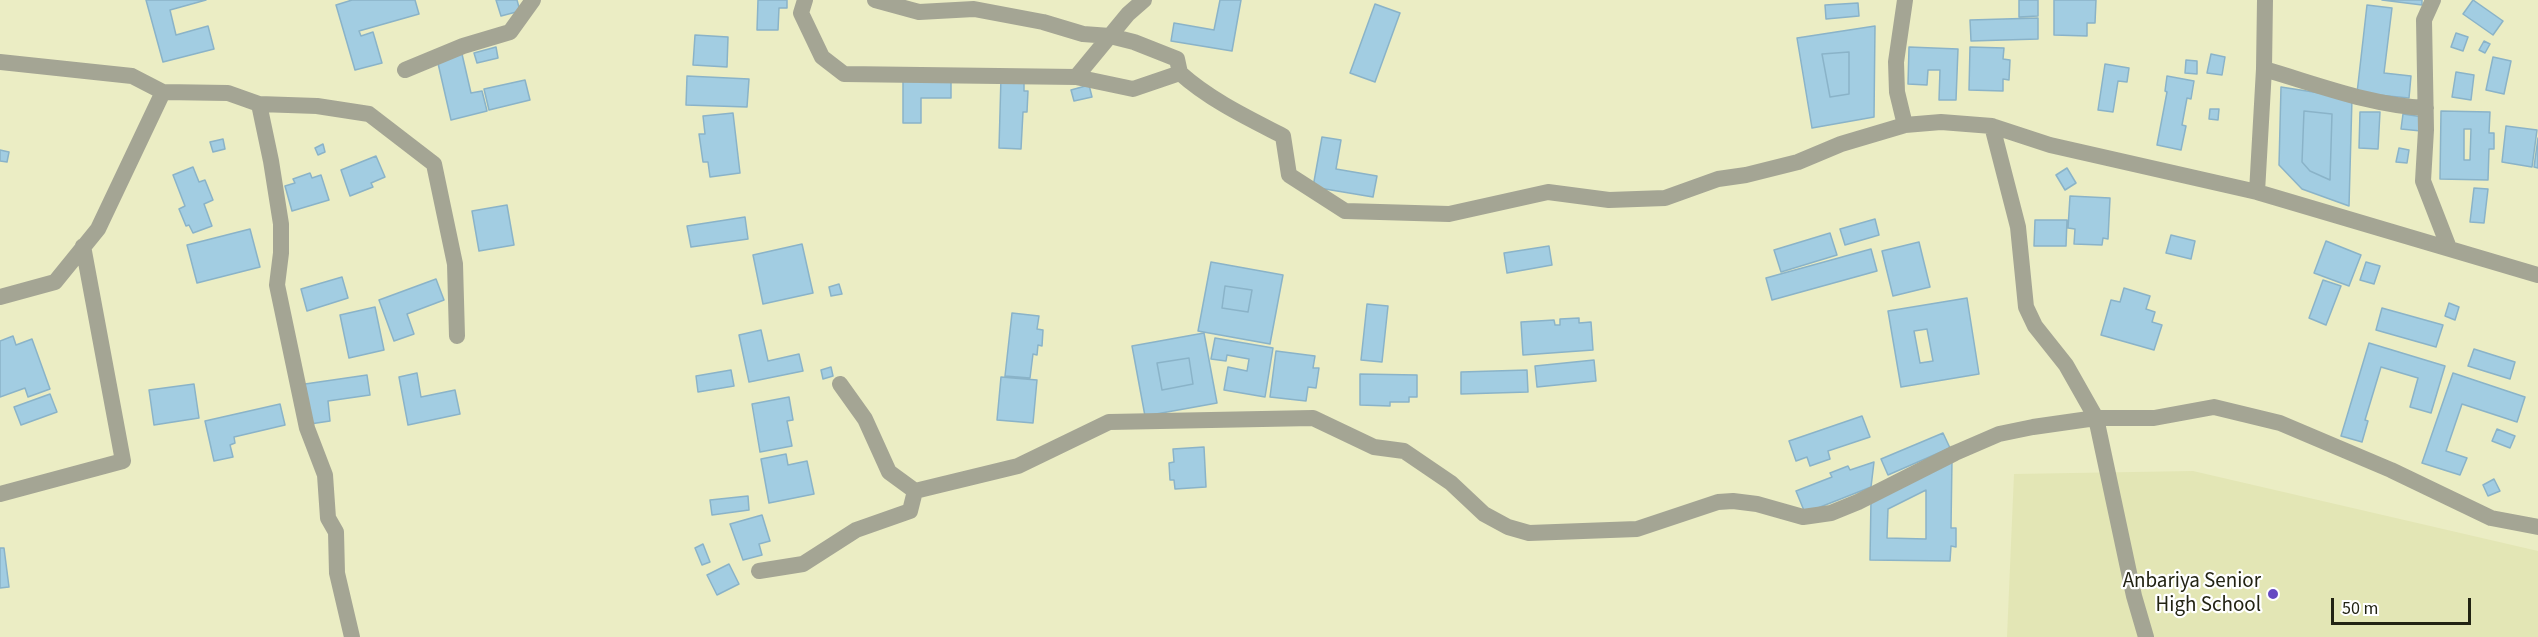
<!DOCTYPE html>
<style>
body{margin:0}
#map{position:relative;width:2538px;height:637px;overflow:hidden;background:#ebedc4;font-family:"Source Sans 3",sans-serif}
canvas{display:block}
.scale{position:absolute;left:2331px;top:598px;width:140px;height:27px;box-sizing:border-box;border:3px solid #222313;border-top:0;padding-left:8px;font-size:18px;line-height:21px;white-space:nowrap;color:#222313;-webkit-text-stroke:4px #fff;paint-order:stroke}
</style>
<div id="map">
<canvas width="2538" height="637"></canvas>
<div class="scale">50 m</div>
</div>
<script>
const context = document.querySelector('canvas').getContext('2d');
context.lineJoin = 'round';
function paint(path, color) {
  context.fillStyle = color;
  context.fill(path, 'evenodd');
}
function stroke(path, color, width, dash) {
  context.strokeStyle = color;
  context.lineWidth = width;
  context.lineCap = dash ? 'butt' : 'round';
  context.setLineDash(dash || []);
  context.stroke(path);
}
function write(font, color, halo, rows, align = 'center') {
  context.font = font + ' "Source Sans 3",sans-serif';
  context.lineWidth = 4.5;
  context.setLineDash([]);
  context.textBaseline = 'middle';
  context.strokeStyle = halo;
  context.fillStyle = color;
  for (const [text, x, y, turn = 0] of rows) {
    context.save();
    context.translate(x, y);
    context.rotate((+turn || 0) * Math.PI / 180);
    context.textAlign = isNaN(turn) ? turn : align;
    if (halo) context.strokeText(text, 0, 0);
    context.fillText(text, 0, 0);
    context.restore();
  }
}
paint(new Path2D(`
 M2193,471L2538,551V637H2007L2014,474Z`), '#e3e6b5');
const building = new Path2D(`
 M146,0H206L170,10L176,35L208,26L214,49L163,62Z
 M352,0H415L419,14L359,31L361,36L373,32L382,63L355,70L336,5Z
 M496,0H517L520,11L501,16Z
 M758,0H787V8H779L778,30H757Z
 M1220,0H1241L1232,51L1171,41L1174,23L1214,30Z
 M2019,0H2038V16L2019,17Z
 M2054,0H2096L2095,23H2087V36L2054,35Z
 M2382,0H2422V5Z
 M2473,0L2503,21L2493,35L2463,14Z
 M1858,3L1859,16L1826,19L1825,5Z
 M1375,4L1400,13L1375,82L1350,73Z
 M2367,5L2392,8L2384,73L2411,76L2409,98L2357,93Z
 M2038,18V39L1971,41L1970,20Z
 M1875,26L1874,117L1812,128L1797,38ZM1849,52V94L1830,97L1822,54Z
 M2456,33L2468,37L2463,51L2451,47Z
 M695,35L728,37L727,67L693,65Z
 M2484,41L2490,44L2485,53L2479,50Z
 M496,47L498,58L477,63L474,53Z
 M1909,47L1958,49L1956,100H1939L1940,70H1928L1927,85L1908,84Z
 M1970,47L2004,48L2003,59L2010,60L2009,80L2003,79V91L1969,90Z
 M1849,52V94L1830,97L1822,54Z
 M462,54L471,93L482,91L487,111L451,120L437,59Z
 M2211,54L2225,57L2222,75L2207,73Z
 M2493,57L2511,61L2504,94L2486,90Z
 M2186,60L2197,61V74L2185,73Z
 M2105,64L2129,68L2127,82L2118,81L2113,112L2098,110Z
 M2456,72L2474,75L2471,100L2452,97Z
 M687,76L749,79L747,107L686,105Z
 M903,76H951V98H921V123H903Z
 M2167,76L2194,81L2191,99L2187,98L2182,125L2186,126L2181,150L2157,145L2167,92L2165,91Z
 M1001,77H1024V91H1028L1027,112H1023L1021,149L999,148Z
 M525,80L530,100L489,110L484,89Z
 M1089,85L1092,97L1074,101L1071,90Z
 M2281,87L2352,98L2349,206L2302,189L2279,165ZM2304,111L2332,114L2330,180L2310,171L2302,162Z
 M2210,109H2219L2218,120L2209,119Z
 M2304,111L2332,114L2330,180L2310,171L2302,162Z
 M2441,111L2490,112L2489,133H2494V149H2489L2488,180L2440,179ZM2464,129H2471L2470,160H2464Z
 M2360,112H2380L2378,149L2359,148Z
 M733,113L740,173L710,177L708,162H703L699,134H705L703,116Z
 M2403,114L2423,117L2421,131L2401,129Z
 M2506,126L2537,130L2532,167L2502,162Z
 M1322,137L1341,140L1336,169L1377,176L1373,197L1313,187Z
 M2538,138V168L2534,167Z
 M223,139L225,149L213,152L210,142Z
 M323,144L325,152L318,155L315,148Z
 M2399,148L2409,150L2407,163L2396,162Z
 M0,150L9,152L7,162L0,161Z
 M376,156L385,177L371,183L373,187L350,196L341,170Z
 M193,167L199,182L205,180L213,200L204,204L212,226L193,233L189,225L186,226L179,209L185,206L173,175Z
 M2067,168L2076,183L2065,190L2056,175Z
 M310,173L312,178L321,175L329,200L292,211L285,186L295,183L293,179Z
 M2474,188L2488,189L2484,223L2470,222Z
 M2070,196L2110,198L2108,239L2103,238L2102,245L2074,244L2075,229L2068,228Z
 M507,205L514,245L479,251L472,211Z
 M745,217L748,239L691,247L687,226Z
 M1875,219L1879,235L1845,245L1840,229Z
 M2035,220H2067L2066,246H2034Z
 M250,229L260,267L197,283L187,245Z
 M1830,233L1837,255L1781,272L1774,250Z
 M2171,235L2195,241L2191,259L2166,253Z
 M2326,241L2361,255L2349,286L2314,273Z
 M1919,242L1930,287L1893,296L1882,251Z
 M802,244L813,293L763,304L753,255Z
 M1549,246L1552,265L1507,273L1504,253Z
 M1871,249L1877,271L1772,300L1766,278Z
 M1211,262L1283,275L1270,344L1198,331ZM1225,286L1252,290L1248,312L1222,308Z
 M2366,262L2380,266L2374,284L2360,280Z
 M342,277L348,298L307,311L301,289Z
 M436,279L444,300L407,314L414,334L394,341L379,300Z
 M2323,280L2341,286L2326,325L2309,318Z
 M839,284L842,294L831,296L829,287Z
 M1225,286L1252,290L1248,312L1222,308Z
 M2124,288L2150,296L2146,309L2155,312L2152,322L2162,325L2154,350L2101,335L2111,300L2120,302Z
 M1967,298L1979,374L1901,387L1888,311ZM1927,329L1933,361L1920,363L1914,331Z
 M2449,303L2459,307L2455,320L2445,316Z
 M1367,304L1388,306L1382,362L1361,360Z
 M375,307L384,350L349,358L340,315Z
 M2382,308L2443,325L2436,347L2376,330Z
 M1012,313L1039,316L1037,329L1043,330L1042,346L1038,345L1037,355L1033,354L1030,378L1005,376Z
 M1579,318V323L1591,322L1593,350L1523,355L1521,322L1554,320L1555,325H1560V319Z
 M761,330L768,361L799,354L803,371L749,382L739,335Z
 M1204,333L1217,403L1145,416L1132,346ZM1189,358L1193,384L1162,390L1157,363Z
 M13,336L16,345L32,339L50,389L28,397L25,388L0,397V341Z
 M1215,338L1273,348L1265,397L1224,390L1228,367L1247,371L1249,359L1227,355L1226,361L1211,359Z
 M2369,343L2445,366L2431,413L2410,407L2418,378L2381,367L2365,420L2368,421L2362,442L2341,436Z
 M2474,349L2515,362L2510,379L2468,366Z
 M1276,351L1315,356L1313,368H1319L1316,388L1308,387L1306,401L1270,397Z
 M1189,358L1193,384L1162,390L1157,363Z
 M1594,360L1596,381L1537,387L1535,366Z
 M831,367L833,376L823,379L821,370Z
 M731,370L734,386L698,392L696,376Z
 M1527,370L1528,392L1461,394V372Z
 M417,373L421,397L455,390L460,414L408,425L399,377Z
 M2453,373L2525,397L2517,422L2462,404L2446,451L2467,458L2460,475L2422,463Z
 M1360,374L1417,375V397H1409V402H1390V406L1360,405Z
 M367,375L370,395L328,401L330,421L310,424L305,384Z
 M1001,377L1037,380L1033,423L997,420Z
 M194,384L199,418L154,425L149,390Z
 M50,394L57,412L21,425L14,407Z
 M789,397L793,420L787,421L792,446L760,452L752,404Z
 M280,404L285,425L234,437L235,443L230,445L233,457L214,461L205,421Z
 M1862,416L1870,437L1828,451L1830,459L1810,466L1807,457L1796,461L1789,441Z
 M2497,429L2515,436L2510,448L2492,441Z
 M1943,433L1950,448L1888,475L1881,459Z
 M1204,447L1206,487L1175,489L1174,480H1170L1169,463L1174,462L1173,449Z
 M786,454L788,465L807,461L814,494L769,503L761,459Z
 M1952,459L1951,528H1956V547L1951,546L1950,561L1870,560L1871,499ZM1926,490V539L1887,538L1888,509Z
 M1874,462L1871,487L1805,513L1796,491L1832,477L1830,473L1848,466L1850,470Z
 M2494,479L2500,491L2488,496L2483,485Z
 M748,496L749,510L712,515L710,500Z
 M762,515L770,541L759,544L762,555L743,560L730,524Z
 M703,544L710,562L702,565L695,548Z
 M0,548H4L9,587L0,588Z
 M729,564L739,584L717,595L707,575Z`);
paint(building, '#a2cde2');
stroke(building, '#8ab3c8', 1.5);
stroke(new Path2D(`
 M805,0L801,13L822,57L844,74L1076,77L1128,14L1144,0
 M875,0L919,12L974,9L1043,22L1083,34L1110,36L1134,42L1177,59L1180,73
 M2433,0L2424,20L2426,130L2423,181L2449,248
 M0,62L132,76L163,92L228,93L259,104L317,106L369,114L434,164L455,264L457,336
 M2264,69C2316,84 2372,106 2426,108
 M405,70L463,46L510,32L533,0
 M1076,77L1133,89L1180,73C1210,100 1248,118 1283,136L1289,175L1345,211L1449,214L1548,192L1609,200L1665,198L1718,179L1746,175L1798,162L1841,144L1905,125L1941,122L1992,126L2050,145L2257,192L2538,275
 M259,104L271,161L281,224V253L277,285L307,428L325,475L328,518L336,532L337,573L352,637
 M1905,125L1897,92L1896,62L1905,0
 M1992,126L2018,227L2026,307L2035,326L2066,365L2096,418L2134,596L2146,637
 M2257,192L2264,69L2265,0
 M0,297L55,282L98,229L163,92
 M840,384L865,419L889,472L915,491
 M0,494L123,461L83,246
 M759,571L803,564L856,530L910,511L915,491L1018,466L1109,422L1313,418L1374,447L1404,451L1451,483L1484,514L1508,527L1529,533L1637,529L1718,502L1733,501L1757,504L1803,517L1831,513L1858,502L1955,453L1999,434L2033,427L2096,418H2154L2214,407L2280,423L2391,470L2491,518L2538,527`), '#a4a594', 16);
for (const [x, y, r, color] of [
 [2273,594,6,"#6649c2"]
]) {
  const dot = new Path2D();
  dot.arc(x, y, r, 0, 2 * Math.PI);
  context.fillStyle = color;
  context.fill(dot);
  stroke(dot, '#fff', 2);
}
write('21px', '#222313', '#fff', [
 ["Anbariya Senior",2261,582],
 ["High School",2261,606]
], 'right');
</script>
